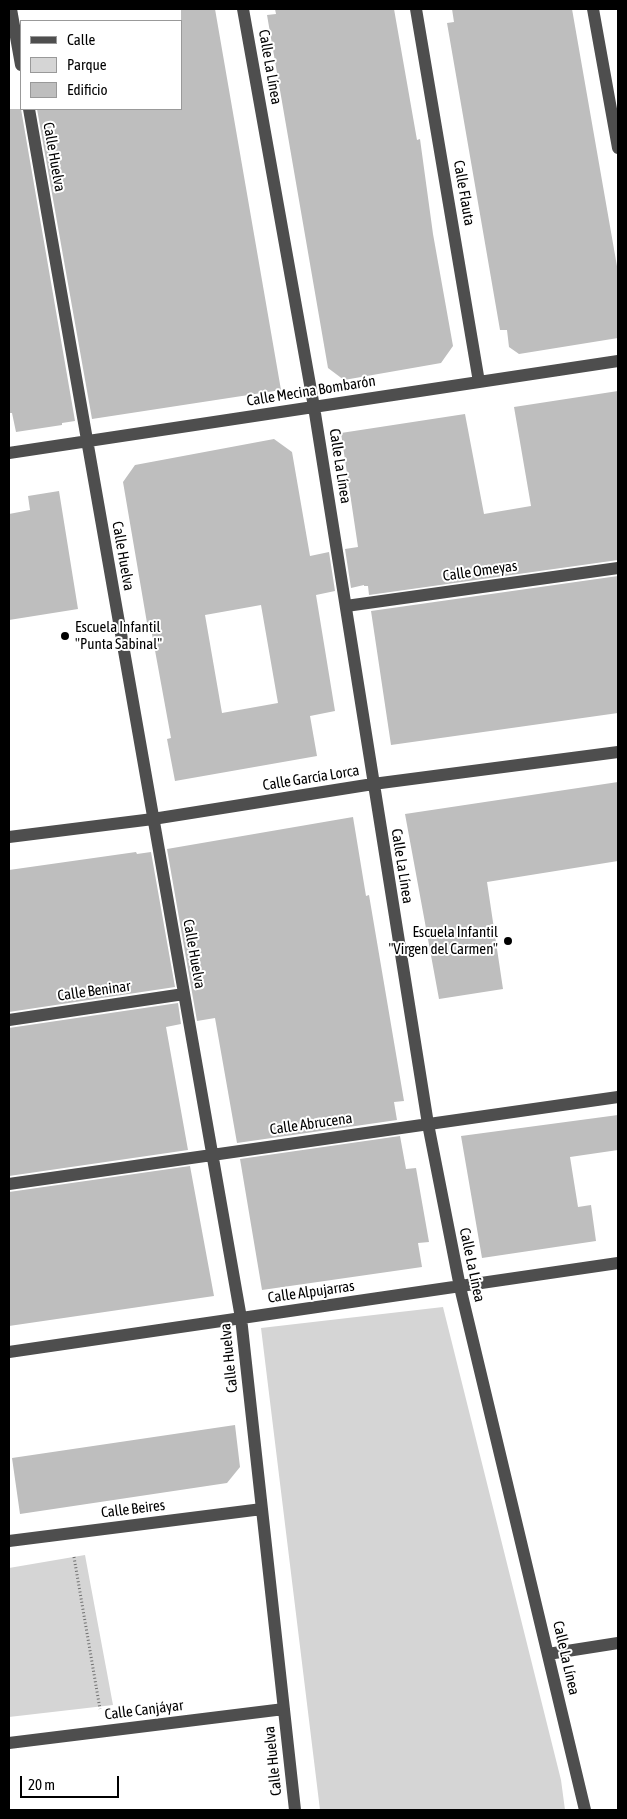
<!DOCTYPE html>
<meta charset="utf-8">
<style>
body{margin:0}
#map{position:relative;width:627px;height:1819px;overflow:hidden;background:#fff;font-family:"Asap Condensed",sans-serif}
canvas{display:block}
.frame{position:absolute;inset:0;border:10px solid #000;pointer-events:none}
.legend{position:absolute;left:20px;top:20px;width:162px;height:90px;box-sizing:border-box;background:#fff;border:1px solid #999;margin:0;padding:6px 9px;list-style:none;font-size:15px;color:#000}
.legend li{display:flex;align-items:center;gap:10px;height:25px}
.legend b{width:25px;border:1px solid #999}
.scale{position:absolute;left:20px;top:1776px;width:99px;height:22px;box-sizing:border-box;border:2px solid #000;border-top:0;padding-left:6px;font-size:15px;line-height:18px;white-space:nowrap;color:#000;-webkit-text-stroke:4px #fff;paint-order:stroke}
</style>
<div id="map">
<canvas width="627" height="1819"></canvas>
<div class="frame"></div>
<ul class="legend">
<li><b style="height:6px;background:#4e4e4e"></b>Calle</li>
<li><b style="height:14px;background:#d5d5d5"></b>Parque</li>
<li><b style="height:14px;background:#bebebe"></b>Edificio</li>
</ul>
<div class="scale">20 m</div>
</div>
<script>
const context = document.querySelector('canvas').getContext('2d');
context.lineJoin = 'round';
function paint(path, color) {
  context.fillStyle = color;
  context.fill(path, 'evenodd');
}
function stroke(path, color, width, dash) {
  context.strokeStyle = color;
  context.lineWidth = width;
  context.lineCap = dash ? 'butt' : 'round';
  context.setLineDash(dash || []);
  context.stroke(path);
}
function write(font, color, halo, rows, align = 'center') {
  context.font = font + ' "Asap Condensed",sans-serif';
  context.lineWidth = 4;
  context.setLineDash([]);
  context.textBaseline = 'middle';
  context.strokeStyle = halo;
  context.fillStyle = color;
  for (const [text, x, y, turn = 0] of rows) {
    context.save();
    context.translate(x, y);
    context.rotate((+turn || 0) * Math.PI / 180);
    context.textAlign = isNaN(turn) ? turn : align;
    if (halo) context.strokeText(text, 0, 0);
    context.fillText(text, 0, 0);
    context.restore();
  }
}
paint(new Path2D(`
 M443,1307L561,1780L565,1810H320L261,1328Z
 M85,1555L113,1705L9,1717V1568Z`), '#d5d5d5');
paint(new Path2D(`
 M181,9H215L281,390L92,419L37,109H181Z
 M275,9H394L417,140L420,139L433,234L453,346L441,363L344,380L328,368L267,15L276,14Z
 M452,9H572L618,272V338L519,354L509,347L507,330H500L447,23L454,22Z
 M9,109H21L75,421L62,423V425L16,432L12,413H9Z
 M618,391V560L369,595L368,586H364V585L351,588L345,549L358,547L341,433L465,414L484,514L531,506L514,407Z
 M274,439L292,452L310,556L329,552L335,591L316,595L335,711L310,716L317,756L175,781L167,739L171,738L150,623H147L123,482L135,465ZM261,605L278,703L222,713L205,615Z
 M59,491L78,609L9,620V514L30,510L28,496Z
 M618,576V713L391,745L371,611Z
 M618,782V861L487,882L503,989L439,999L405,814Z
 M353,817L366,896L369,895L404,1101L394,1102L397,1120L237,1143L215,1018L197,1021L167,849Z
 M136,852L137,854L151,852L175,987L9,1012V870Z
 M178,1003L181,1024L166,1027L188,1150L9,1176V1028Z
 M618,1115V1150L570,1157L578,1207L591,1205L596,1241L482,1258L461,1136Z
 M400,1136L406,1169L416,1168L429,1242L418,1243L422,1267L262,1290L240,1159Z
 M190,1166L214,1296L9,1326V1192Z
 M235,1425L240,1467L227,1483L20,1514L12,1458Z`), '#bebebe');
stroke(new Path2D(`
 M74,1557L100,1709`), '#707070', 3, [1, 2.5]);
stroke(new Path2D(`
 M11,9L21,65
 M243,9L314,407L428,1124L460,1287L585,1810
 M416,9L479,382
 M593,9L618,148
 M29,109L241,1318L295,1810
 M9,453L618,361
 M346,606L618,568
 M9,837L153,819L373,784L618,752
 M9,1020L184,994
 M9,1184L618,1097
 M9,1352L618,1263
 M9,1541L262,1509
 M548,1654L618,1643
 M9,1743L284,1709`), '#4e4e4e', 12);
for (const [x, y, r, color] of [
 [65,636,5,"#000"],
 [508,941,5,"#000"]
]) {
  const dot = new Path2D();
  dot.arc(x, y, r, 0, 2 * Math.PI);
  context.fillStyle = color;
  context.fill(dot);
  stroke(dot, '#fff', 2);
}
write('15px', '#000', '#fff', [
 ["Calle La Línea",270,67,80],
 ["Calle Huelva",54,157,80],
 ["Calle Flauta",464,193,80],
 ["Calle Mecina Bombarón",311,391,-9],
 ["Calle La Línea",340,466,81],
 ["Calle Huelva",123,556,80],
 ["Calle Omeyas",480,571,-8],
 ["Calle García Lorca",311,778,-9],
 ["Calle La Línea",402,866,81],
 ["Calle Huelva",194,954,80],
 ["Calle Beninar",94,991,-8],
 ["Calle Abrucena",311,1124,-8],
 ["Calle La Línea",472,1265,78],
 ["Calle Alpujarras",311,1292,-8],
 ["Calle Huelva",229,1358,-96],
 ["Calle Beires",133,1509,-7],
 ["Calle La Línea",566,1658,77],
 ["Calle Canjáyar",144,1710,-7],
 ["Calle Huelva",273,1761,-96]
]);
write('15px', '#000', '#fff', [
 ["Escuela Infantil",75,627],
 ["\"Punta Sabinal\"",75,644],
 ["Escuela Infantil",498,932,"right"],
 ["\"Virgen del Carmen\"",498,949,"right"]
], 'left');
</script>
